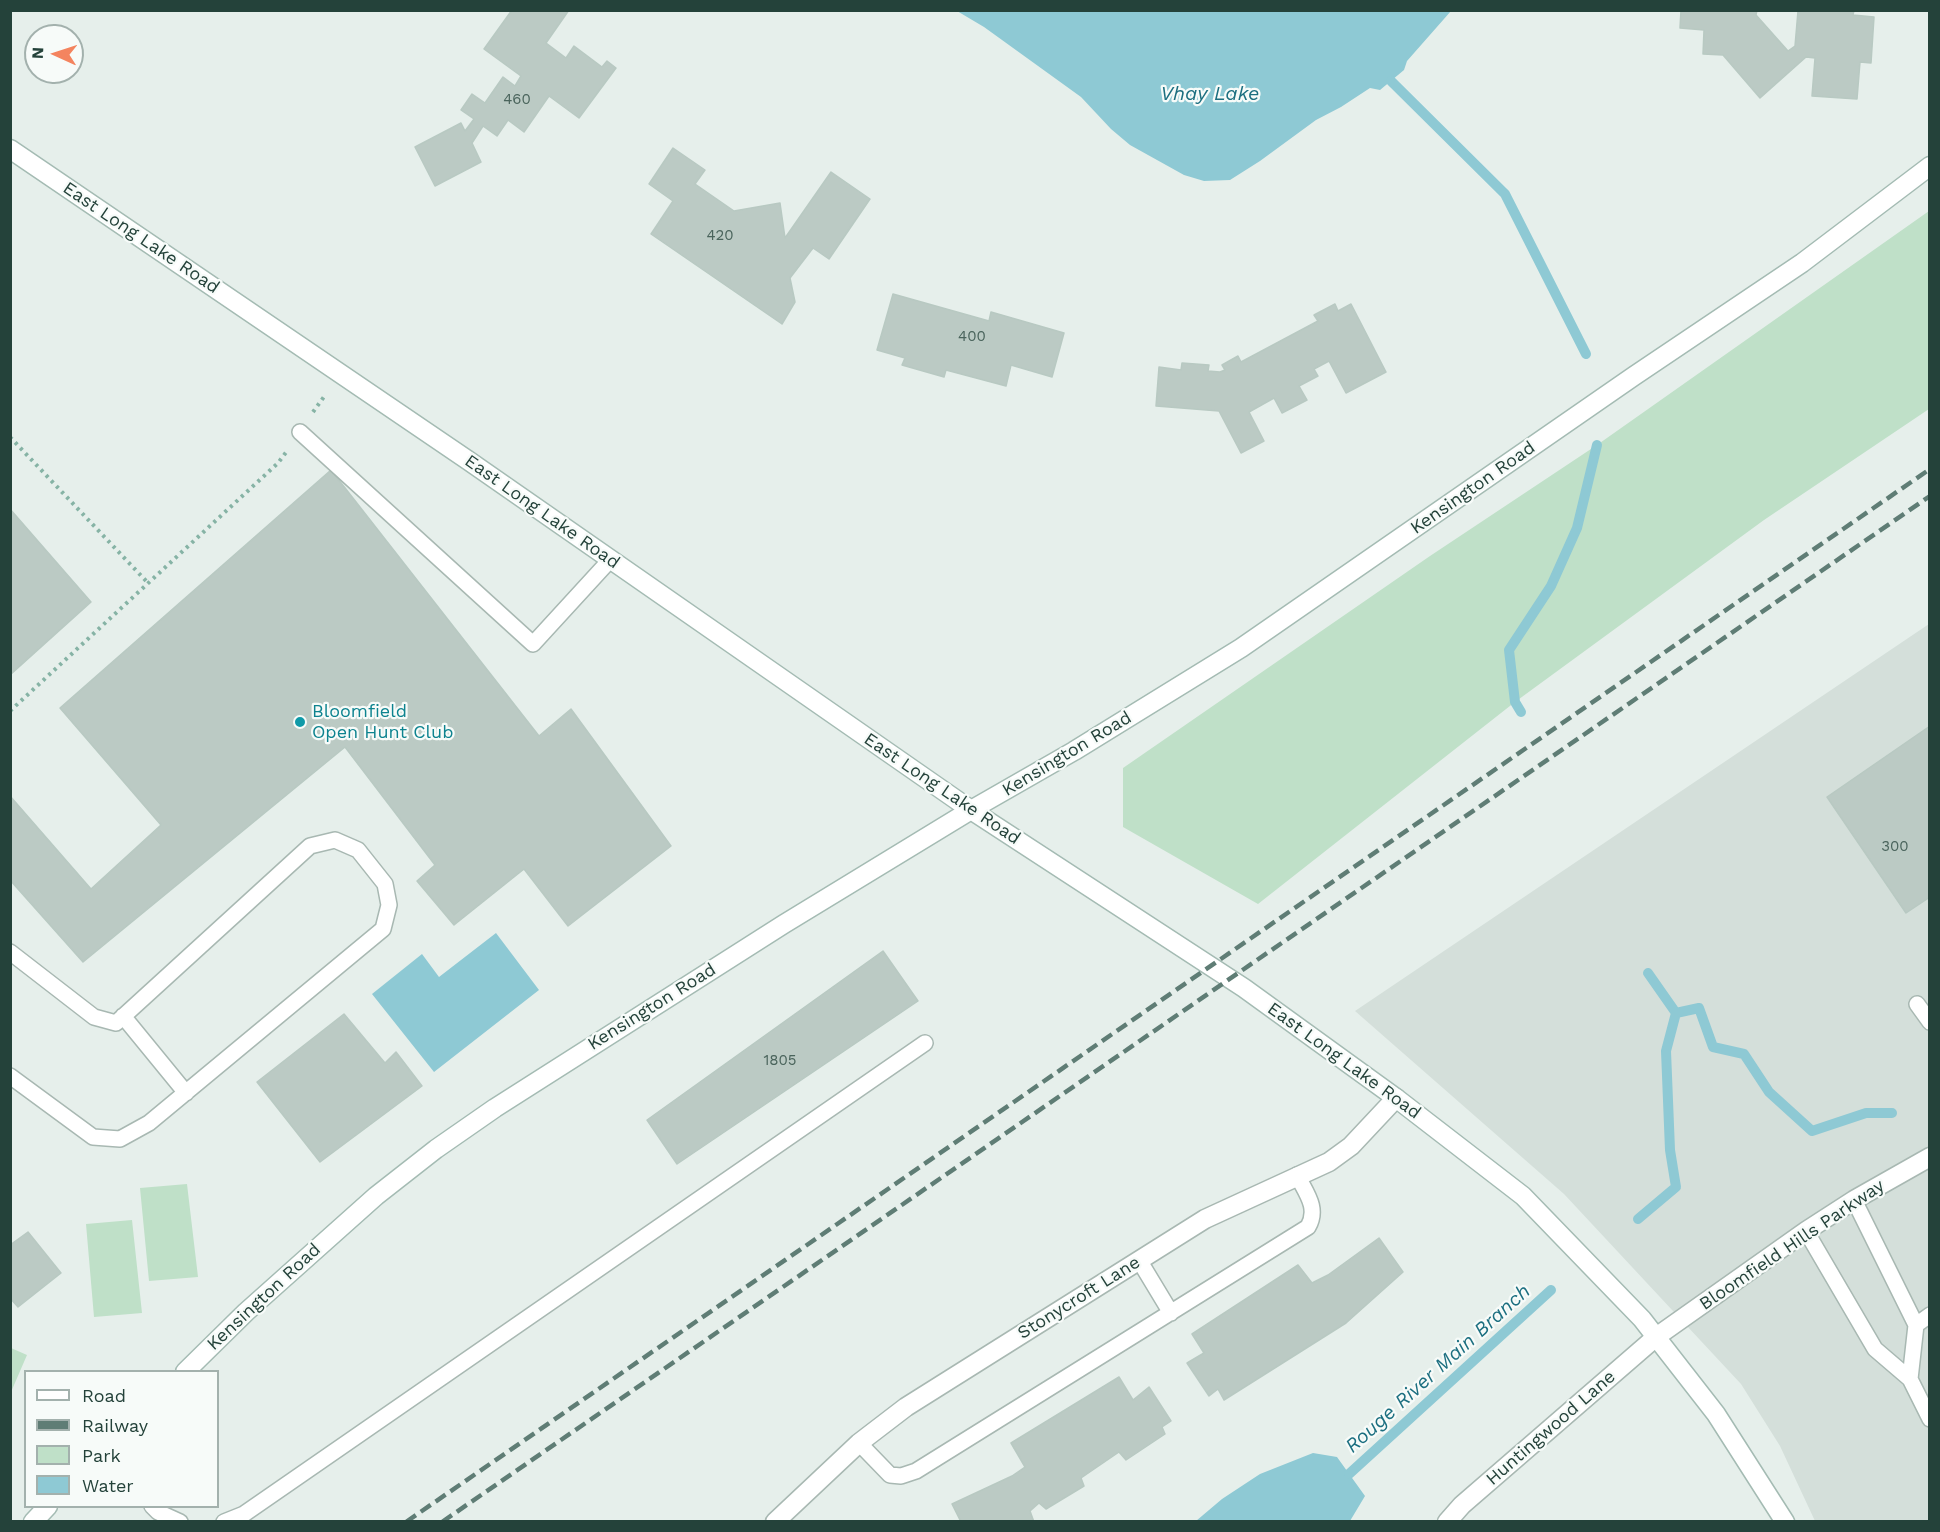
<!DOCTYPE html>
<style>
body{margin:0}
#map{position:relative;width:1940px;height:1532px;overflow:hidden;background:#e6efeb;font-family:"Work Sans",sans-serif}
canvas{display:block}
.frame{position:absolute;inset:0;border:12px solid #24423a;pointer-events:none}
.legend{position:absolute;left:24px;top:1370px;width:195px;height:138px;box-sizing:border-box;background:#f7fbf9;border:2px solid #a3b1ad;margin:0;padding:8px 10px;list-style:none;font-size:18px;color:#24423a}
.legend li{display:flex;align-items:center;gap:12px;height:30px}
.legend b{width:30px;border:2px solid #a3b1ad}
.north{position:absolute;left:24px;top:24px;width:60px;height:60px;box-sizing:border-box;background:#f7fbf9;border:2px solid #a3b1ad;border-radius:50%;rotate:273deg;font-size:16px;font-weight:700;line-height:24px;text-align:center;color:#24423a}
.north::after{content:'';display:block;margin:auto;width:21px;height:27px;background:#f4845f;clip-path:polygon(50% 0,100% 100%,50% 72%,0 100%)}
</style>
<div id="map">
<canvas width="1940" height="1532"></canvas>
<div class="frame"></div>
<ul class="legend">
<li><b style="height:8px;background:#fff"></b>Road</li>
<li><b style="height:8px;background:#5f7d75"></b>Railway</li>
<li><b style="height:16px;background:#bfe0c8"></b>Park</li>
<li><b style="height:16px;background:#8ec9d4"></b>Water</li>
</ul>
<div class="north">N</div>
</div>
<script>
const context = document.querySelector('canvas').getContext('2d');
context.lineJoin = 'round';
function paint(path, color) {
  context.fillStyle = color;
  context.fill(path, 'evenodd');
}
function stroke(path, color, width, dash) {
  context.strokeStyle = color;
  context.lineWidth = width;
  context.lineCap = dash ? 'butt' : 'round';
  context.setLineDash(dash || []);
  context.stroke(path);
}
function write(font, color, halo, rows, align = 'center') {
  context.font = font + ' "Work Sans",sans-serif';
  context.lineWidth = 4.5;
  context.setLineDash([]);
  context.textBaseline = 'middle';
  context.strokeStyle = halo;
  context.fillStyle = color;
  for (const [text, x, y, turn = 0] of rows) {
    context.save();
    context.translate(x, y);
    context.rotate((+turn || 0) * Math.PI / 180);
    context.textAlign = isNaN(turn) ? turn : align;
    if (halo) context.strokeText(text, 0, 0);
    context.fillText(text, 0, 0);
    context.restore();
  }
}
paint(new Path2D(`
 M1929,624V1521H1815L1780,1446L1741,1384L1564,1194L1355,1011Z`), '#d4dfda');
paint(new Path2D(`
 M1929,211V409L1764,520L1515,702L1258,904L1123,827V768L1430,556L1597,445Z
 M187,1184L198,1277L149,1281L140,1188Z
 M132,1220L142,1313L94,1317L86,1224Z
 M11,1348L27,1355L11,1392Z`), '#bfe0c8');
paint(new Path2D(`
 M957,11H1451L1407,61L1404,70L1380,90L1370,88L1341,107L1316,120L1260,161L1230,180L1204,181L1184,175L1130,145L1111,129L1081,97L984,27Z
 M496,933L539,990L434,1072L372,994L422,954L439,977Z
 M1313,1453L1337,1457L1365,1496L1350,1521H1196L1222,1499L1260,1474Z`), '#8ec9d4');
stroke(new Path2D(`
 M1391,81L1505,194L1586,354
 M1521,712L1515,702L1509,650L1551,586L1577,528L1597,445
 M1648,973L1676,1013
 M1638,1219L1676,1187L1670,1150L1666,1051L1676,1013L1699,1008L1713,1047L1744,1054L1769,1092L1812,1131L1866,1113H1892
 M1349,1474L1551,1290`), '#8ec9d4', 10);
const building = new Path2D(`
 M512,10H569L546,43L566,58L574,46L602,67L607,61L616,68L579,118L549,96L524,132L508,120L497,136L483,126L472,143L481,162L435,186L415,147L461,123L465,131L474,119L461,110L472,94L485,103L503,77L515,86L521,76L484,49Z
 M1681,10H1757L1756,15L1788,51L1795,46L1798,11L1854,10L1853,15L1874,17L1871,63L1860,62L1857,99L1812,96L1815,58L1806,57L1760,98L1723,55L1703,54L1704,30L1680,28Z
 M673,148L705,170L695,184L734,211L780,203L785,238L831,172L870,199L829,259L813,248L790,278L795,302L782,324L651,234L673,201L649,184Z
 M893,294L989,321L991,312L1064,333L1052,377L1011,365L1006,386L946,370L944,377L902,365L905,358L877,350Z
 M1335,304L1338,311L1351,304L1386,372L1346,393L1329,361L1314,369L1318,376L1299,386L1307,400L1282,413L1274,398L1249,412L1264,441L1241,453L1219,411L1156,406L1159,367L1181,370L1182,363L1209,365L1208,371L1220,372L1225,370L1222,365L1238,356L1241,362L1318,321L1314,315Z
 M331,470L539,736L571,709L671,846L568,926L524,869L454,925L417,881L435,865L345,747L83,962L10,880V796L91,889L161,825L60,708Z
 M10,509L91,602L10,675Z
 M1930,726V897L1906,913L1827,797Z
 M883,951L918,1001L677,1164L647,1120Z
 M344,1014L385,1063L396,1052L422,1086L320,1162L257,1082Z
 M28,1232L61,1273L18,1307L10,1298V1245Z
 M1379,1238L1403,1272L1346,1323L1224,1400L1218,1389L1209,1396L1187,1363L1204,1353L1192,1334L1298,1265L1312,1283L1328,1275Z
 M1119,1377L1133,1400L1149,1387L1171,1421L1162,1427L1165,1434L1126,1460L1119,1452L1081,1478L1084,1486L1046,1509L1039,1503L1030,1511L1034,1522H961L952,1504L1012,1476L1025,1467L1011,1443Z`);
paint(building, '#bbcac4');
stroke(building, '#b8c9c2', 1.5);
const lane = new Path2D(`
 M300,432L533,644L610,560
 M10,952L94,1017L116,1023L310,846L335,840L358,850L385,884L389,905L383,929L149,1123L120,1139L93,1137L10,1076
 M1917,1004L1930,1022
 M123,1016L186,1093
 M1854,1200L1916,1325
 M1806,1231L1875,1349L1910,1379
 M1139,1260L1171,1313
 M1930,1315L1916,1325L1910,1379L1930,1419
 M859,1443L890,1475L901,1476L916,1471L1308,1227C1319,1208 1306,1193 1297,1175
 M152,1506L158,1512L180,1522
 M224,1522L244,1514L925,1043`);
const street = new Path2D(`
 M775,1522L859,1443L906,1407L1205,1219L1329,1162L1351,1146L1396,1098
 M1447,1522L1462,1505L1656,1337L1806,1231L1854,1200L1930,1157`);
const secondary = new Path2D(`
 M10,149L469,461L971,810L1244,988L1396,1098L1523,1196L1642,1319L1716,1414L1785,1522
 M185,1372L246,1312L376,1196L436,1149L495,1108L784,924L971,810L1074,751L1241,648L1634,376L1802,263L1930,166
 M33,1522L48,1506`);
stroke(lane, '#a8b8b2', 18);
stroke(street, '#a8b8b2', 21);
stroke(secondary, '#a4bbb3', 21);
stroke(new Path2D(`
 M313,412L326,394
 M10,437L148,583
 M10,711L278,463L287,451`), '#86b3a5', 4, [3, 4.5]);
stroke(lane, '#fff', 15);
stroke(street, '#fff', 18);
stroke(secondary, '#fff', 18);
stroke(new Path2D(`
 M406,1522L1930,469
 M442,1522L1930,496`), '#5f7d75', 4.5, [12, 6]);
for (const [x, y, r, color] of [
 [300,722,6,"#0f9aa8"]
]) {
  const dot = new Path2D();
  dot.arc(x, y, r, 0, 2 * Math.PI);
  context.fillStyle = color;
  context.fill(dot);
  stroke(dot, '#f7fbf9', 2);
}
write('15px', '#4a645c', null, [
 ["460",517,100],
 ["420",720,236],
 ["400",972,337],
 ["300",1895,847],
 ["1805",780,1061]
]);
write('18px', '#24423a', '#f7fbf9', [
 ["East Long Lake Road",141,238,34],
 ["Kensington Road",1473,488,-35],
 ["East Long Lake Road",542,512,35],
 ["Kensington Road",1067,754,-31],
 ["East Long Lake Road",942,789,34],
 ["Kensington Road",652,1007,-32],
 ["East Long Lake Road",1344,1061,36],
 ["Bloomfield Hills Parkway",1792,1245,-34],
 ["Kensington Road",264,1297,-43],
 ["Stonycroft Lane",1079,1298,-32],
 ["Huntingwood Lane",1551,1428,-41]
]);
write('18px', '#0d838f', '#f7fbf9', [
 ["Bloomfield",312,712],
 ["Open Hunt Club",312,733]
], 'left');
write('italic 20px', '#1c6f80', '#f7fbf9', [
 ["Vhay Lake",1210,94],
 ["Rouge River Main Branch",1438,1369,-42]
]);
</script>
